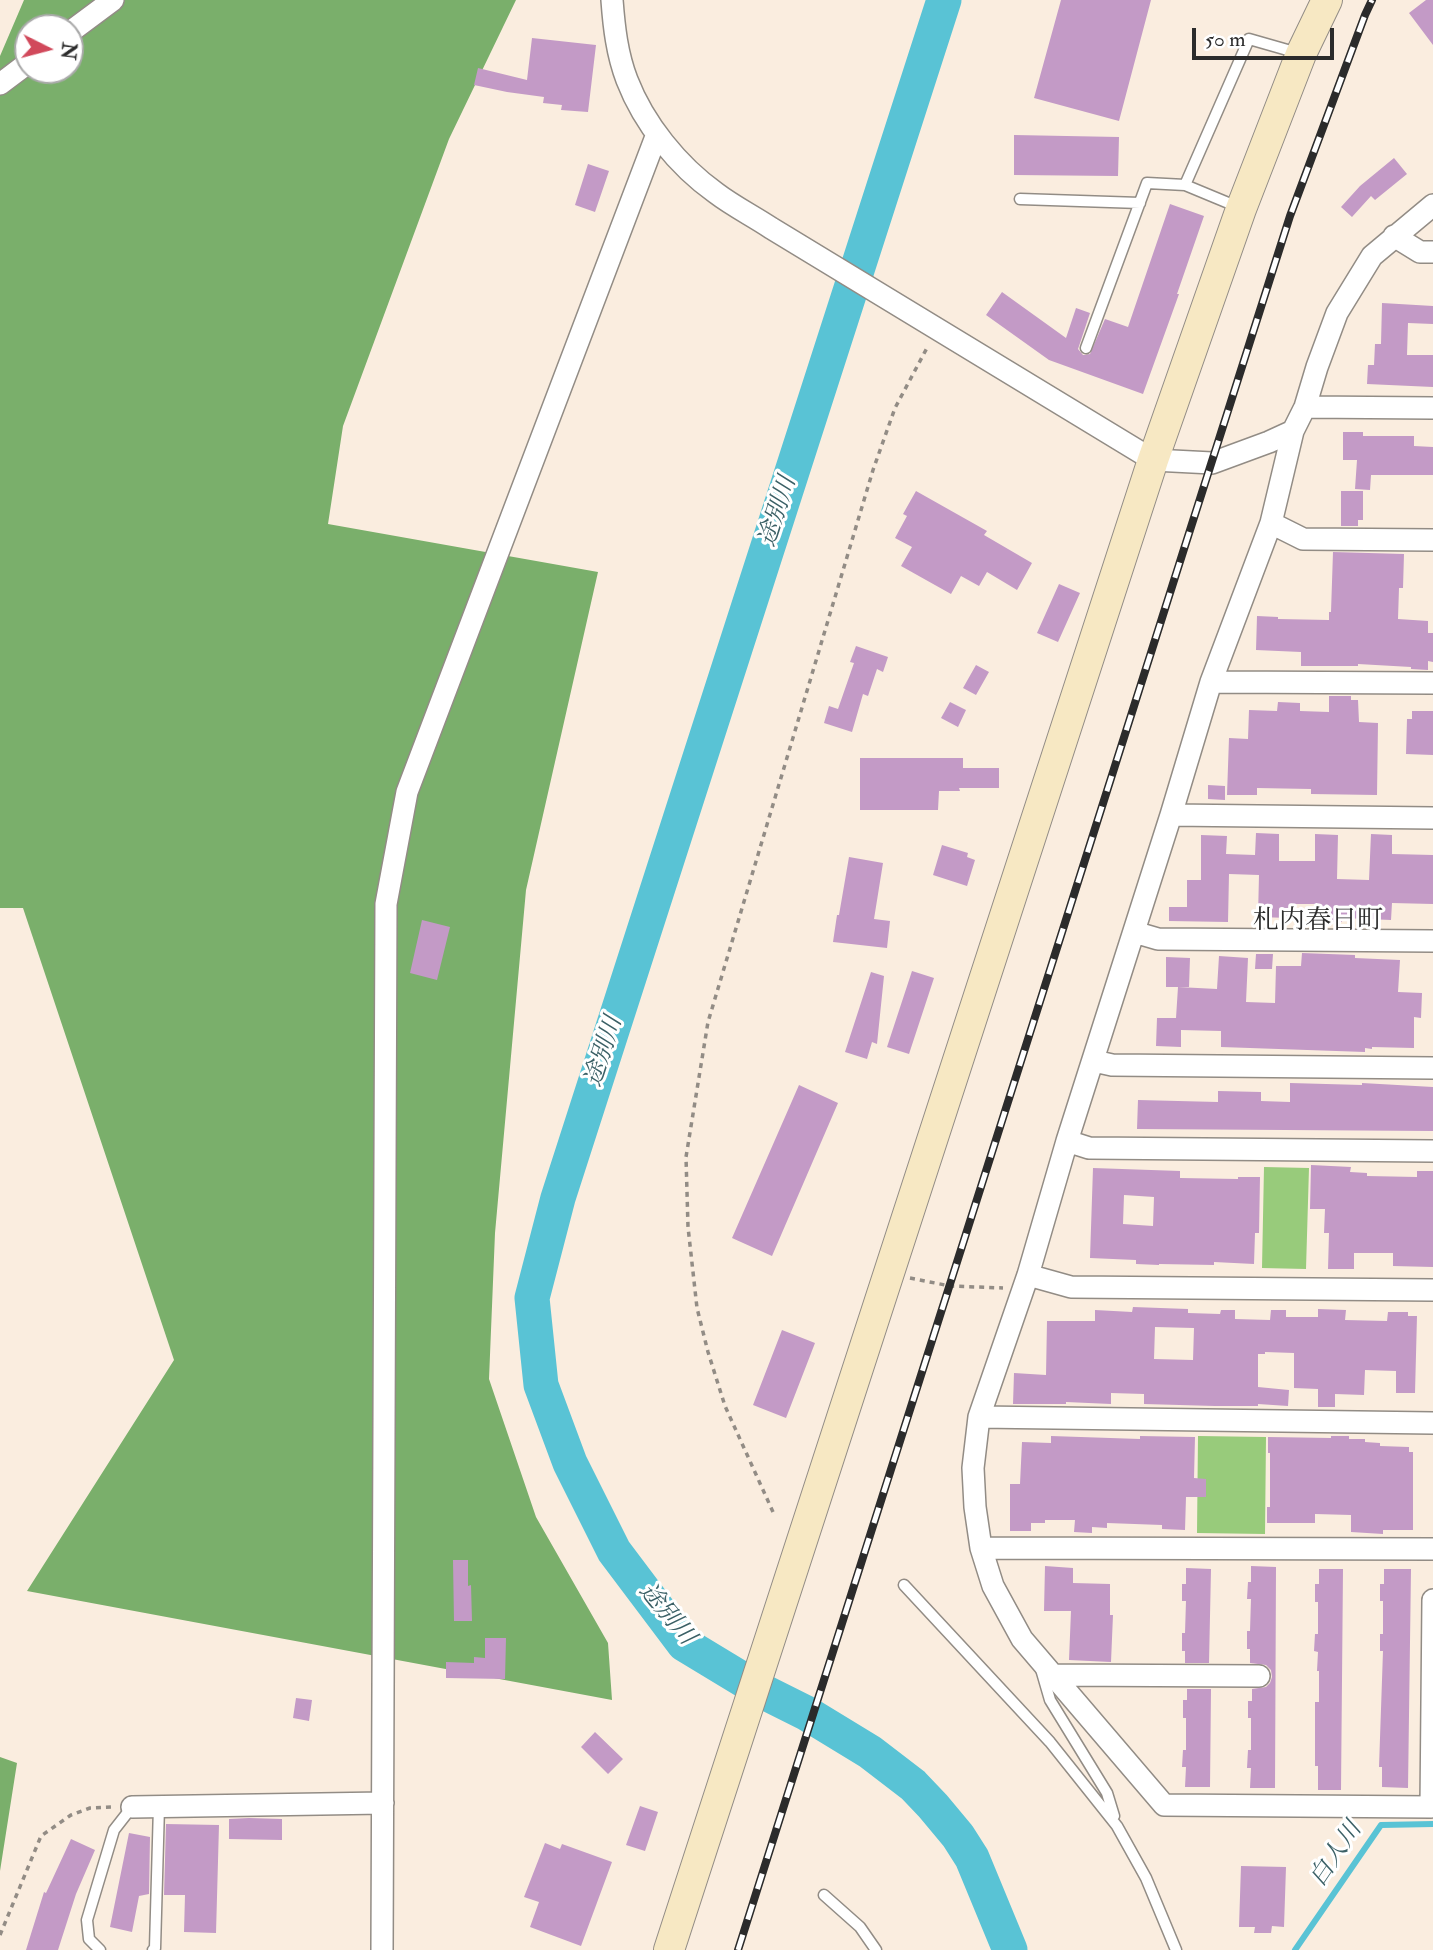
<!DOCTYPE html>
<meta charset="utf-8">
<style>
body{margin:0}
#map{position:relative;width:1433px;height:1950px;overflow:hidden;background:#faeddf;font-family:"IM FELL Double Pica",serif}
canvas{display:block}
.north{position:absolute;left:14px;top:14px;width:70px;height:70px;box-sizing:border-box;background:#fff;border:2px solid #aaa;border-radius:50%;rotate:96deg;font-size:19px;font-weight:700;line-height:28px;text-align:center;color:#2b2b2b}
.north::after{content:'';display:block;margin:auto;width:24px;height:32px;background:#d1495b;clip-path:polygon(50% 0,100% 100%,50% 72%,0 100%)}
.scale{position:absolute;left:1192px;top:28px;width:142px;height:32px;box-sizing:border-box;border:4px solid #2b2b2b;border-top:0;padding-left:9px;font-size:21px;line-height:24px;white-space:nowrap;color:#2b2b2b;-webkit-text-stroke:5px #fff;paint-order:stroke}
</style>
<div id="map">
<canvas width="1433" height="1950"></canvas>
<div class="north">N</div>
<div class="scale">50 m</div>
</div>
<script>
const context = document.querySelector('canvas').getContext('2d');
context.lineJoin = 'round';
function paint(path, color) {
  context.fillStyle = color;
  context.fill(path, 'evenodd');
}
function stroke(path, color, width, dash) {
  context.strokeStyle = color;
  context.lineWidth = width;
  context.lineCap = dash ? 'butt' : 'round';
  context.setLineDash(dash || []);
  context.stroke(path);
}
function write(font, color, halo, rows, align = 'center') {
  context.font = font + ' "IM FELL Double Pica","Noto Serif JP",serif';
  context.lineWidth = 6;
  context.setLineDash([]);
  context.textBaseline = 'middle';
  context.strokeStyle = halo;
  context.fillStyle = color;
  for (const [text, x, y, turn = 0] of rows) {
    context.save();
    context.translate(x, y);
    context.rotate((+turn || 0) * Math.PI / 180);
    context.textAlign = isNaN(turn) ? turn : align;
    if (halo) context.strokeText(text, 0, 0);
    context.fillText(text, 0, 0);
    context.restore();
  }
}
paint(new Path2D(`
 M1264,1167L1309,1168L1306,1269L1262,1268Z
 M1198,1436L1266,1437L1265,1534L1197,1533Z`), '#98cb7b');
paint(new Path2D(`
 M24,0H516L449,139L343,426L328,524L598,572L526,890L495,1233L489,1379L536,1517L608,1643L612,1700L27,1591L174,1360L23,908H0V56ZM28,28H70V70H28Z
 M0,1757L17,1763L0,1871Z`), '#7aaf6b');
stroke(new Path2D(`
 M1295,1950L1381,1825L1433,1824`), '#59c3d5', 6);
stroke(new Path2D(`
 M944,0L558,1198L532,1298L541,1385L570,1463L614,1551L684,1644L760,1690L806,1713L870,1752L913,1785L933,1806L958,1836L972,1858L1010,1950`), '#59c3d5', 35);
paint(new Path2D(`
 M1061,0H1151L1119,121L1034,98Z
 M1426,0H1433V45L1409,13Z
 M532,38L596,45L588,112L561,110L562,105L543,103L544,97L507,92L474,85L478,68L527,80Z
 M1014,135L1119,137L1118,176L1014,175Z
 M1394,158L1407,174L1375,200L1371,196L1352,217L1341,207L1360,186Z
 M588,164L609,171L595,212L575,205Z
 M1170,204L1204,216L1177,294H1179L1143,394L1049,360L986,315L1002,292L1066,338L1076,308L1090,313L1078,349L1083,355L1090,354L1105,319L1128,327Z
 M1382,303L1433,306V324L1408,323L1407,355H1433V387L1367,384L1368,365H1374L1375,344H1381Z
 M1343,432H1363V436H1414V446L1433,447V475H1371L1370,490L1355,489L1357,460H1343Z
 M916,491L987,531L984,535L1032,563L1017,590L987,572L979,586L961,576L951,594L901,566L912,547L895,538L907,516L903,514Z
 M1341,491H1363V520H1358V526H1341Z
 M1333,552L1404,554L1403,588H1399L1398,619L1428,621V633H1433V662L1428,661V670L1411,669V667L1358,664V666H1301V652L1256,650L1257,616L1278,617V619L1329,620V612H1331Z
 M1059,584L1080,593L1058,642L1037,633Z
 M856,646L888,657L883,672L877,669L868,696L863,694L852,732L824,723L829,706L838,709L854,663L850,662Z
 M976,665L989,672L976,695L963,688Z
 M1329,696H1351V700H1358L1359,722L1378,723L1377,795L1311,794V789L1257,788V795H1227L1229,738L1248,739L1249,710L1277,711L1278,702L1300,703V711L1329,712Z
 M950,702L966,710L958,727L941,718Z
 M1412,711H1433V755L1406,754L1407,719H1412Z
 M860,758H963V768H999V788H959L960,791H939L938,810H860Z
 M1208,785L1225,786V800L1208,799Z
 M1256,833L1279,834V861H1315V834L1338,835L1337,879L1369,880L1371,834L1392,835V854L1433,855V904L1392,903L1391,920L1342,918V922H1324V916H1318L1319,904H1289V918L1258,917L1259,875L1229,874L1228,922L1169,921V907H1187V880H1201V835L1227,836L1226,854L1255,855Z
 M942,845L968,853L967,857L975,860L967,886L933,875Z
 M849,857L883,863L874,919L890,921L887,948L833,942L837,915H839Z
 M422,920L450,927L437,980L410,973Z
 M1302,953L1355,955V958L1400,960L1398,992L1422,993L1421,1018L1414,1017V1048L1372,1047V1049L1365,1048V1052L1221,1047V1031L1181,1030V1047L1156,1046L1157,1018H1176L1178,987L1217,989L1219,956L1248,958L1246,1002L1275,1003L1276,966H1301Z
 M1256,954H1273L1272,969H1255Z
 M1166,957L1190,958L1189,987H1166Z
 M912,971L934,978L909,1054L887,1047Z
 M871,972L884,976L877,1044L872,1042L867,1059L845,1052Z
 M1290,1083L1362,1085V1083L1433,1087V1131L1137,1129L1138,1100L1218,1102V1091L1261,1092V1101L1290,1102Z
 M799,1085L838,1103L772,1256L732,1238Z
 M1311,1165L1351,1167L1350,1172L1367,1173V1176L1417,1177V1171H1433V1267L1393,1266V1253H1354V1269H1328L1329,1233H1324L1325,1209H1310Z
 M1093,1168L1180,1171V1178L1238,1179V1177H1260L1259,1233H1255L1254,1264L1214,1262V1265L1159,1264V1265L1136,1264V1260L1090,1258ZM1124,1195L1154,1197L1153,1226L1123,1224Z
 M1133,1307L1188,1309V1313L1220,1314L1221,1310H1235V1319L1270,1320L1271,1310H1286V1317H1318V1309L1346,1310L1345,1320L1387,1321L1388,1312H1408V1316H1417L1415,1393H1396V1371L1365,1370L1364,1395L1335,1394V1407H1318V1389L1294,1388V1353L1265,1352V1354H1258V1387L1289,1390L1288,1406L1258,1404V1406H1215L1144,1404V1394L1111,1393V1404L1066,1402V1404H1013L1014,1373L1046,1375L1047,1321H1095V1310L1132,1312ZM1155,1327L1194,1328L1193,1360L1154,1359Z
 M782,1330L815,1343L786,1418L753,1405Z
 M1051,1436L1140,1439V1436L1195,1437L1194,1478L1206,1479V1497H1186L1185,1530L1162,1529V1525L1107,1523V1528L1092,1527V1533L1074,1532L1075,1520H1045V1523H1031V1531H1010V1484H1020L1022,1442L1051,1443Z
 M1331,1436H1349V1439H1365V1442L1380,1443V1446L1409,1447V1452H1413V1530H1383V1534L1351,1532V1515L1315,1514V1523H1267V1507H1270V1453H1268V1437L1331,1438Z
 M453,1560H468V1586L471,1585L472,1621H454Z
 M1045,1566L1073,1568V1583L1110,1584V1615H1113L1111,1662L1069,1660L1071,1611H1044Z
 M1251,1566L1276,1567L1275,1788H1250L1251,1768H1247L1248,1750H1251V1718H1248V1701H1252V1689L1266,1687L1270,1683L1272,1677L1271,1670L1266,1665L1250,1663V1649H1247V1631H1250L1251,1599H1247L1248,1582H1251Z
 M1186,1568L1211,1569L1209,1663H1185V1651H1182V1633H1185L1186,1601H1182V1584H1186Z
 M1319,1569H1343L1341,1790H1318V1766H1315V1702H1319V1671H1317L1318,1652L1314,1651L1315,1634H1318V1602H1315V1584H1319Z
 M1384,1569H1411L1408,1788L1382,1787V1767H1379L1383,1651H1380V1634H1383V1601H1380V1584H1384Z
 M485,1638H506L505,1679L446,1678V1662L474,1663V1657L485,1658Z
 M1187,1689H1211L1210,1787H1185L1186,1767H1182L1183,1750H1186V1718H1183V1700H1187Z
 M296,1698L312,1700L309,1721L293,1718Z
 M595,1732L623,1759L608,1774L581,1747Z
 M640,1806L658,1812L645,1851L626,1845Z
 M249,1818L282,1819V1840L229,1839V1819Z
 M166,1824L219,1825L216,1933L184,1932L185,1895H164Z
 M129,1833L150,1837L149,1894L139,1896L132,1932L110,1927Z
 M71,1839L95,1850L76,1894L58,1950H26L44,1892L46,1893Z
 M545,1843L560,1849L562,1844L612,1862L581,1946L530,1927L539,1902L524,1897Z
 M1241,1866L1286,1867L1284,1927L1272,1926L1271,1933H1254L1255,1927H1239Z`), '#c39ac6');
const lane = new Path2D(`
 M1185,185L1249,39L1298,53
 M1020,199L1140,203
 M1086,348L1147,183L1185,185L1238,207
 M904,1585L1050,1742L1117,1826L1146,1878L1176,1950
 M1041,1669L1050,1700L1107,1793L1114,1816
 M824,1895L860,1927L876,1950
 M100,1950L89,1939L87,1920L114,1830L132,1807
 M153,1950L155,1948L159,1806`);
const street = new Path2D(`
 M612,0C614,27 617,54 627,80C644,124 678,166 716,193C733,206 753,216 771,228L1153,460L1212,463L1269,442L1293,431L1305,407L1317,367L1337,313L1372,256L1433,205
 M70,32L113,0
 M0,84L28,63
 M1394,236L1420,252H1433
 M1305,407L1433,408
 M1293,431L1271,523L1211,682L1171,815L1067,1141L1028,1275L979,1417L973,1468L975,1507L981,1548L993,1586L1022,1639L1164,1805L1431,1807L1433,1600
 M1271,523L1303,539L1433,540
 M1211,682L1433,683
 M1171,815L1433,818
 M1134,932L1158,939L1433,941
 M1094,1061L1112,1065L1433,1068
 M1067,1141L1089,1148L1433,1151
 M1028,1275L1071,1287L1433,1290
 M979,1417L1433,1423
 M981,1548L1433,1549
 M1053,1675L1259,1676
 M132,1807L383,1803
 M382,1950L386,904L407,792L657,134`);
const secondary = new Path2D(`
 M669,1950L1153,460L1241,209L1301,54L1327,0`);
stroke(lane, '#928c85', 13);
stroke(street, '#928c85', 24);
stroke(secondary, '#928c85', 32);
stroke(new Path2D(`
 M910,1278L950,1286L1003,1288
 M773,1512L725,1406L708,1352L697,1308L688,1227L686,1157L708,1022L873,470L895,408L928,346
 M0,1935L41,1836L71,1815L90,1808L113,1807`), '#928c85', 3.5, [5, 5]);
stroke(lane, '#fff', 10);
stroke(street, '#fff', 21);
stroke(secondary, '#f7e8c3', 30);
const rail = new Path2D(`
 M738,1950L1290,216L1365,15L1372,0`);
stroke(rail, '#2b2b2b', 8);
stroke(rail, '#fff', 5, [16]);
write('italic 24px', '#3b6066', '#fff', [
 ["途別川",779,512,-72],
 ["途別川",605,1052,-72],
 ["途別川",666,1615,50],
 ["白人川",1337,1855,-56]
]);
write('26px', '#2b2b2b', '#fff', [
 ["札内春日町",1318,922]
]);
</script>
